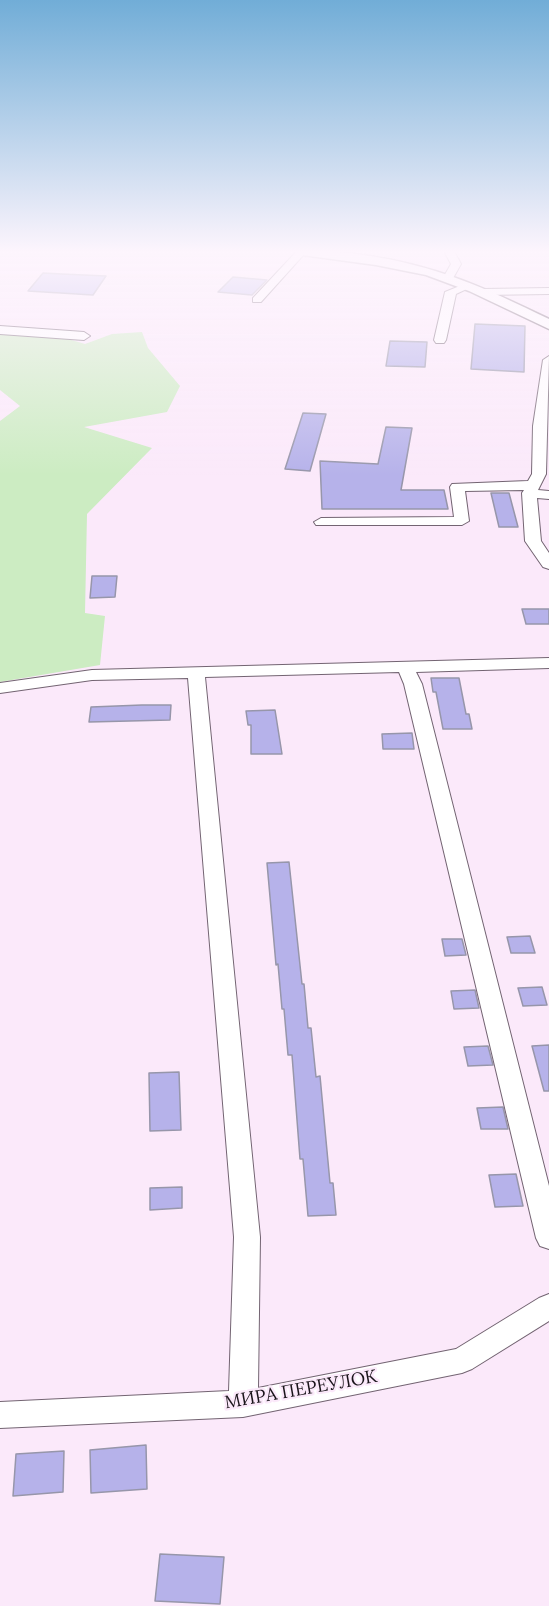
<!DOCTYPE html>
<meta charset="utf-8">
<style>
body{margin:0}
canvas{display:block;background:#fbe9fa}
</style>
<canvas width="549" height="1606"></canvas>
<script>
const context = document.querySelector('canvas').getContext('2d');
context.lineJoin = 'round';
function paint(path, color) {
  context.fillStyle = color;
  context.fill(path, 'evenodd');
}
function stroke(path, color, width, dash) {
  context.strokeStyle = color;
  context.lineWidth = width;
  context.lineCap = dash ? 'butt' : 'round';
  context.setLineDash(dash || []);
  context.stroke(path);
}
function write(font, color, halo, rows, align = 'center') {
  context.font = font + ' Lora,serif';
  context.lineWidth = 4.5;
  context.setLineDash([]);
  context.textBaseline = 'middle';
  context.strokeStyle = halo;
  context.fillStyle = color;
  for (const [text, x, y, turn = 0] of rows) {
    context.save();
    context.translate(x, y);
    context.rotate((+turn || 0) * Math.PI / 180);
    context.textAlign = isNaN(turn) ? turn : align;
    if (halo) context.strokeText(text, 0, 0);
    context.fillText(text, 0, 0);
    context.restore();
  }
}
paint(new Path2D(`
 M142,332L148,348L180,386L167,412L84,427L152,448L87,514L85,613L105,616L100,665L0,682V421L20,406L0,390V333L58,336L85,344L112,334Z`), '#ccecc2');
const building = new Path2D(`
 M43,273L62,274L106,276L93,295L28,291Z
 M233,277L267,280L252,295L218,292Z
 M475,324L525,326L524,372L471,369Z
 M390,341L427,342L425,367L386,366Z
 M303,413L326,414L310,471L285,469Z
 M386,427L412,428L401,490H444L448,509H322L320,461L378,464Z
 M491,493H509L518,527H499Z
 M92,576H117L115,597L90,598Z
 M522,609H549V624H526Z
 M431,678H459L466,714H469L472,729H443L436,692H433Z
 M142,705H171L170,720L89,722L91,707Z
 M275,710L282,754H251V725H248L246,711Z
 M412,733L414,749H383L382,734Z
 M289,862L302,984H304L308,1028H311L316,1077L320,1076L330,1183H333L336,1215L308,1216L303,1159H300L292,1055H288L284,1009H282L278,964L276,965L267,863Z
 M530,936L535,953H511L507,937Z
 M442,939H462L466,955L445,956Z
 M542,987L547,1005L523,1006L518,988Z
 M475,990L479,1008L454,1009L451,991Z
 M549,1045V1091H544L532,1046Z
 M488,1046L493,1065L468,1066L464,1047Z
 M179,1072L181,1130L150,1131L149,1073Z
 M503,1107L508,1129H481L477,1108Z
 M516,1174L523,1206L495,1207L489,1175Z
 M182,1187V1208L150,1210V1188Z
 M146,1445L147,1489L91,1493L90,1450Z
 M64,1451L63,1492L13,1496L16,1454Z
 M160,1554L224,1557L220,1604L155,1601Z`);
paint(building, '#b6b2ea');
stroke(building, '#9796aa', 1.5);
const minor = new Path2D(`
 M297,251H307L261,302H253V298Z
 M444,251H454L461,264L452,280L448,281L443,278L451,264Z
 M467,283L473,286L456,294L446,340L444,343H436L434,340L445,292Z
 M549,288V294L483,295L477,292L483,289Z
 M0,326L84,332L90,336L84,340L0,334Z
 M549,356L546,474L538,490L549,491V499L537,498L541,541L549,553V569L543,567L525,541L522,493L524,490L465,491L469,521L462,525H316L314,522L321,518L454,517L450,487L452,484L528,481L532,474L533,426L543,360Z
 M549,658V668L416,672L422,684L549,1186V1249L540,1246L536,1238L404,684L399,672L205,677L260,1237L258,1388L456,1349L539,1298L549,1294V1321L472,1369L462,1373L243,1417L0,1428V1402L229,1391L234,1237L188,678L92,680L0,693V683L92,670Z`);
const major = new Path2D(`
 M296,251C318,249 341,252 364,255C438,266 483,287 549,319V329L469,291L426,275L376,265L302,255Z`);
stroke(minor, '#736472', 2);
stroke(major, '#736472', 3);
paint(minor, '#fff');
paint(major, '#fff');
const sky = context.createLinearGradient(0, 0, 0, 475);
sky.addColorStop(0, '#71add7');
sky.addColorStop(0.53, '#fdf5fd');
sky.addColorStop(1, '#fdf5fd00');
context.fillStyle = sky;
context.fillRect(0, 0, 549, 475);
write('18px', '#1a141a', '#fbe9fa', [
 ["МИРА ПЕРЕУЛОК",301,1390,-10]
]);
</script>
